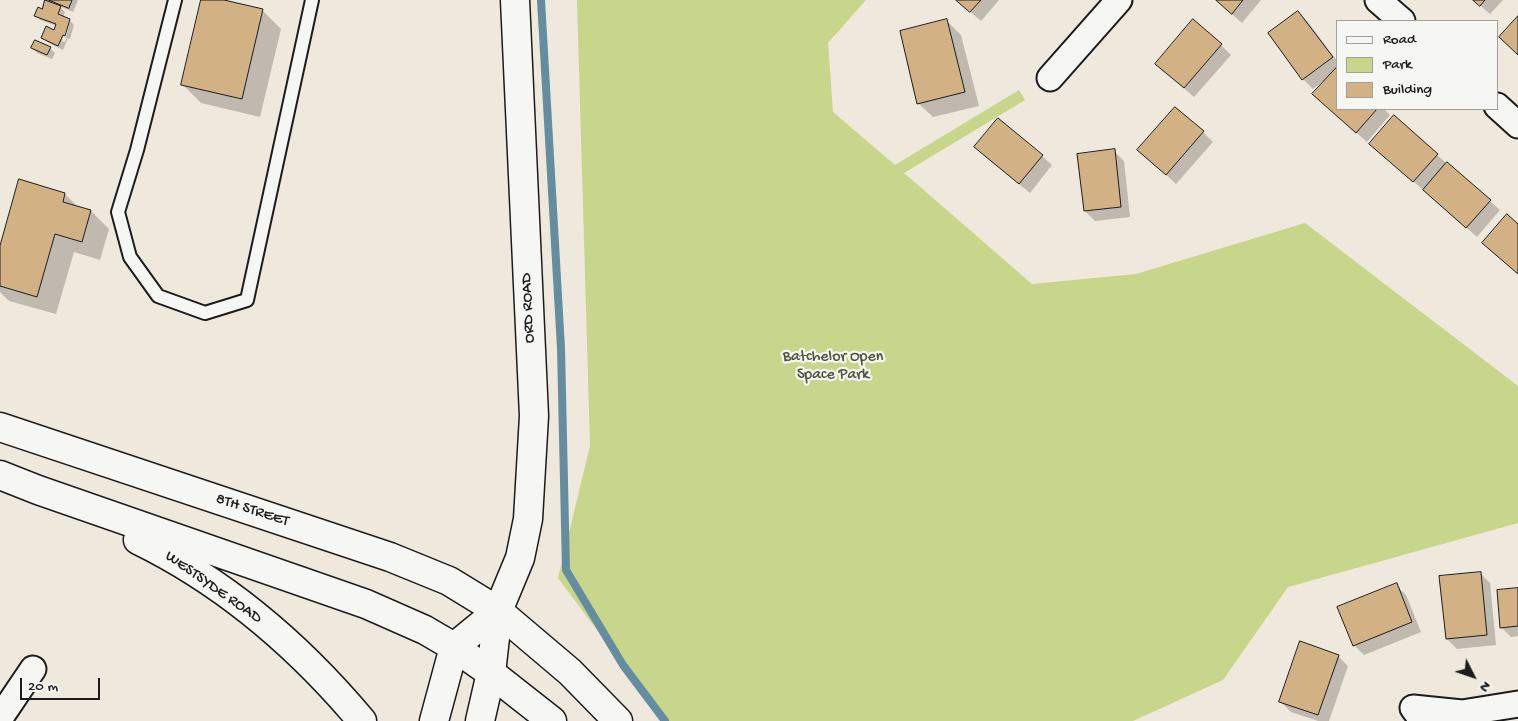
<!DOCTYPE html>
<style>
body{margin:0}
#map{position:relative;width:1518px;height:721px;overflow:hidden;background:#efe8dc;font-family:"Gochi Hand",sans-serif}
canvas{display:block}
.legend{position:absolute;left:1336px;top:20px;width:162px;height:90px;box-sizing:border-box;background:#f6f6f2;border:1px solid #9f9f9c;margin:0;padding:6px 9px;list-style:none;font-size:15px;color:#1c1c1c}
.legend li{display:flex;align-items:center;gap:10px;height:25px}
.legend b{width:25px;border:1px solid #9f9f9c}
.north{position:absolute;left:1448px;top:651px;width:50px;height:50px;-webkit-text-stroke:4px #f6f6f2;paint-order:stroke;rotate:131deg;font-size:14px;font-weight:700;line-height:20px;text-align:center;color:#1c1c1c}
.north::after{content:'';display:block;margin:auto;width:18px;height:22px;background:#1c1c1c;clip-path:polygon(50% 0,100% 100%,50% 72%,0 100%)}
.scale{position:absolute;left:20px;top:678px;width:80px;height:22px;box-sizing:border-box;border:2px solid #1c1c1c;border-top:0;padding-left:6px;font-size:15px;line-height:18px;white-space:nowrap;color:#1c1c1c;-webkit-text-stroke:4px #f6f6f2;paint-order:stroke}
</style>
<div id="map">
<canvas width="1518" height="721"></canvas>
<ul class="legend">
<li><b style="height:6px;background:#f6f6f2"></b>Road</li>
<li><b style="height:14px;background:#c7d68a"></b>Park</li>
<li><b style="height:14px;background:#d2b185"></b>Building</li>
</ul>
<div class="north">N</div>
<div class="scale">20 m</div>
</div>
<script>
const context = document.querySelector('canvas').getContext('2d');
context.lineJoin = 'round';
function paint(path, color) {
  context.fillStyle = color;
  context.fill(path, 'evenodd');
}
function stroke(path, color, width, dash) {
  context.strokeStyle = color;
  context.lineWidth = width;
  context.lineCap = dash ? 'butt' : 'round';
  context.setLineDash(dash || []);
  context.stroke(path);
}
function write(font, color, halo, rows, align = 'center') {
  context.font = font + ' "Gochi Hand",sans-serif';
  context.lineWidth = 4.5;
  context.setLineDash([]);
  context.textBaseline = 'middle';
  context.strokeStyle = halo;
  context.fillStyle = color;
  for (const [text, x, y, turn = 0] of rows) {
    context.save();
    context.translate(x, y);
    context.rotate((+turn || 0) * Math.PI / 180);
    context.textAlign = isNaN(turn) ? turn : align;
    if (halo) context.strokeText(text, 0, 0);
    context.fillText(text, 0, 0);
    context.restore();
  }
}
paint(new Path2D(`
 M577,0H866L828,43L833,112L895,165L1019,90L1025,100L904,173L1032,284L1136,274L1305,223L1518,386V523L1288,587L1223,680L1133,721H665L558,578L590,446Z`), '#c7d68a');
paint(new Path2D(`
 M45,0H78L73,12L59,6L65,12L63,17L68,20L62,41L65,42L70,21L74,25L70,39L68,38L63,50L47,42L43,37L55,32L57,26L40,20L36,16L43,10Z
 M203,0H219L262,10L281,29L260,117L201,103L183,85Z
 M956,0H999L981,21Z
 M1216,0H1261L1242,23Z
 M1474,0H1503L1490,14Z
 M1298,12L1308,22L1337,61V109H1384L1390,115L1367,142L1324,104L1326,79L1313,89L1303,79Z
 M946,20L961,35L979,106L933,117L918,103Z
 M36,42L50,48L55,53L52,59L37,53L33,48Z
 M1221,45L1231,55L1194,97L1167,73Z
 M1203,132L1213,142L1176,184L1139,150Z
 M1114,151L1124,161L1130,217L1095,221L1085,211Z
 M1381,153L1437,155L1500,210L1477,237Z
 M1042,156L1052,165L1030,193L986,157Z
 M65,194L79,208L91,211L109,229L100,260L74,252L56,314L9,301L0,292V251Z
 M1480,573L1490,583L1496,645L1457,649L1447,639L1441,577Z
 M1396,585L1406,595L1421,632L1364,655L1354,645Z
 M1518,590V636L1511,637L1501,627Z
 M1338,656L1348,666L1329,721H1318L1291,712L1281,702Z`), '#0003');
stroke(new Path2D(`
 M541,0L561,348L566,570L623,665L665,721`), '#648d9f', 8);
const building = new Path2D(`
 M45,0L61,6L58,14L70,19L65,36L63,35L58,46L41,38L46,26L54,30L56,24L34,16L38,7L42,9Z
 M49,0H72L69,8Z
 M201,0H224L263,9L242,99L181,85Z
 M956,0H981L970,12Z
 M1216,0H1243L1232,14Z
 M1473,0H1485L1480,6Z
 M1298,11L1333,57L1302,80L1268,33Z
 M1518,16V55L1499,37Z
 M947,19L965,92L917,104L900,31Z
 M1193,19L1222,44L1184,88L1155,64Z
 M35,40L51,47L47,55L31,48Z
 M1337,67V109H1377L1356,133L1312,94Z
 M1175,107L1204,131L1166,175L1137,150Z
 M1394,115L1438,154L1413,182L1369,144Z
 M998,118L1043,155L1019,184L974,147Z
 M1115,149L1121,207L1084,211L1077,154Z
 M1447,162L1491,200L1466,228L1423,190Z
 M19,179L65,193L63,202L91,210L82,242L55,234L37,297L0,286V246Z
 M1507,214L1518,224V274L1482,243Z
 M1481,572L1487,635L1446,639L1439,576Z
 M1397,583L1412,622L1353,646L1337,607Z
 M1518,588V626L1500,628L1497,590Z
 M1300,641L1339,655L1318,715L1279,702Z`);
paint(building, '#d2b185');
stroke(building, '#1c1c1c', 1);
const service = new Path2D(`
 M175,0L137,150L118,212L130,257L158,296L205,313L247,300L312,0`);
const minor = new Path2D(`
 M1378,0L1402,21
 M1050,78L1119,0
 M1497,106L1518,125
 M0,718L33,669
 M1423,721L1413,708L1462,713L1518,704`);
const tertiary = new Path2D(`
 M515,0L534,416L528,519L520,558L498,611L570,672L618,721
 M491,673L552,721`);
const secondary = new Path2D(`
 M0,427L390,557L449,581L498,611
 M0,475L38,490L366,604L425,630L454,647L491,673
 M138,540C224,582 300,647 362,721
 M434,721L454,647L498,611
 M480,721L491,673L498,611`);
stroke(service, '#1c1c1c', 16);
stroke(minor, '#1c1c1c', 29);
stroke(tertiary, '#1c1c1c', 31);
stroke(secondary, '#1c1c1c', 31);
stroke(service, '#f6f6f2', 12);
stroke(minor, '#f6f6f2', 25);
stroke(tertiary, '#f6f6f2', 28);
stroke(secondary, '#f6f6f2', 28);
write('16px', '#1c1c1c', '#f6f6f2', [
 ["ORD ROAD",529,308,-93],
 ["8TH STREET",252,511,18],
 ["WESTSYDE ROAD",213,588,35]
]);
write('16px', '#4f543d', '#f6f6f2', [
 ["Batchelor Open",833,358],
 ["Space Park",833,376]
]);
</script>
